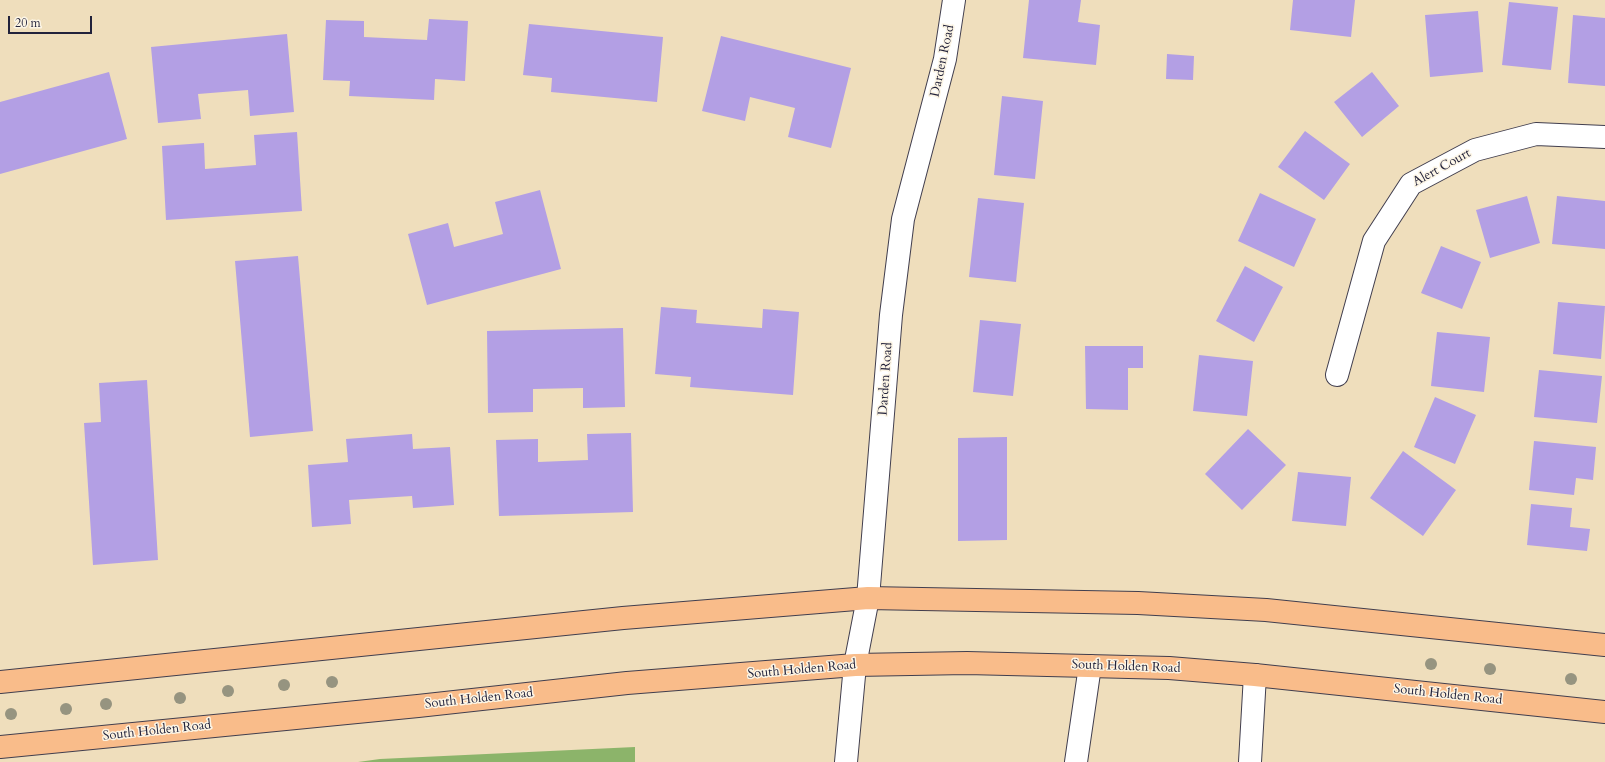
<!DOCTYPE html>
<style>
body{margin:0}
#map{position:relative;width:1605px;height:762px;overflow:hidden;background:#efdebc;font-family:Cardo,serif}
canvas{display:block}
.scale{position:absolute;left:8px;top:16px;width:84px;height:18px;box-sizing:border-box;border:2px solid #22223b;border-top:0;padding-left:5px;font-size:12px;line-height:14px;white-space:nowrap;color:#22223b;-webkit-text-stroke:3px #fcf5e5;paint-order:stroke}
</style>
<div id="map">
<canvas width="1605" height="762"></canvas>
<div class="scale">20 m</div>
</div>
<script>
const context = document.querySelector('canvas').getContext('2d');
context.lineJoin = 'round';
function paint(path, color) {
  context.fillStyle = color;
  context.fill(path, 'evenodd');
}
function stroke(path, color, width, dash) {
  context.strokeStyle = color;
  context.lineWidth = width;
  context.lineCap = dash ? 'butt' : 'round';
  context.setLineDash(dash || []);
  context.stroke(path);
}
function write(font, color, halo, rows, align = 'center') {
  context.font = font + ' Cardo,serif';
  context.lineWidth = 3;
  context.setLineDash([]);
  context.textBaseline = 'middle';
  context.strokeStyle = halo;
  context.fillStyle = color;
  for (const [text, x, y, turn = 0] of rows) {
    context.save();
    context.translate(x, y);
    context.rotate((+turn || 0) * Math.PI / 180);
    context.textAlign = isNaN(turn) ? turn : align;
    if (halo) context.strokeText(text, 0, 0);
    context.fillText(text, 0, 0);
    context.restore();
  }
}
paint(new Path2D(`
 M635,747V762H358L380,759Z`), '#8cb46a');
paint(new Path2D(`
 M1029,0H1081L1078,22L1100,25L1096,65L1023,58Z
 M1293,0H1355L1351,37L1290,30Z
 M1509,2L1558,7L1551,70L1502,65Z
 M1478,11L1483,72L1430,77L1425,15Z
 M1573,15L1605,18V86L1568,83Z
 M429,19L468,21L465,81L435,79L434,100L349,96L350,81L323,80L326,20L364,21V37L427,40Z
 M529,24L663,37L657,102L551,92L552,78L523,75Z
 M287,34L294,112L250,116L248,90L198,94L201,119L158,123L151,47Z
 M721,36L851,68L831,148L788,137L795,108L750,97L745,121L702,111Z
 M1167,54L1194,56L1193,80L1166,79Z
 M109,72L127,139L0,174V102Z
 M1372,72L1399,106L1362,137L1334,102Z
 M1002,96L1043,101L1035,179L994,175Z
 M1305,131L1350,164L1324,200L1278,167Z
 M297,132L302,211L166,220L162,146L204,143L205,169L256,165L254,135Z
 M540,190L561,269L427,305L408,234L448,223L454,247L503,234L495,202Z
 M1260,193L1316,219L1294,267L1238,241Z
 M1527,196L1540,243L1490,258L1476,210Z
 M1557,196L1605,201V249L1552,244Z
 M978,198L1024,203L1016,282L969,277Z
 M1441,246L1481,262L1462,309L1421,293Z
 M298,256L313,431L250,437L235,261Z
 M1245,266L1283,287L1254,342L1216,321Z
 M1558,302L1605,306L1601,359L1553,354Z
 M661,307L697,310L696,323L762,328L763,309L799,312L793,395L690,387L691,377L655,374Z
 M980,320L1021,324L1013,396L973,392Z
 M623,328L625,407L583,408V388L533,389V412L488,413L487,331Z
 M1437,332L1490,337L1484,392L1431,386Z
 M1085,346H1143V368H1128V410L1086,409Z
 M1199,355L1253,361L1247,416L1193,411Z
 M1539,370L1602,376L1597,423L1534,417Z
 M147,380L158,560L93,565L84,423L101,422L99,383Z
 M1435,397L1476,415L1455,464L1414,447Z
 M1248,429L1286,465L1242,510L1205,474Z
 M631,433L633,512L499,516L496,440L538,439V462L588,460L587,434Z
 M412,434L413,449L450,447L454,505L413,508L412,496L349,500L351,524L312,527L308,465L348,462L346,439Z
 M1007,437V540L958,541V438Z
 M1534,441L1596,447L1593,480L1576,478L1574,495L1529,490Z
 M1403,451L1456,490L1423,536L1370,498Z
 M1298,472L1351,477L1346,526L1292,521Z
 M1531,504L1572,508L1570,527L1590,529L1587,551L1527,545Z`), '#b39fe4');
const minor = new Path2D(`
 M1337,375L1374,241L1411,184L1475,150L1536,134L1605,137
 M846,762L855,665L868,598L891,315L903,219L945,59L954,0
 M1076,762L1090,666
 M1250,762L1255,675`);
const major = new Path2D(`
 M0,682L623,618L868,598L1138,603L1266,610L1605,645
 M0,747L418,706L627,683L855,665L967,663L1169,668L1255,675L1605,712`);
stroke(minor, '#413e4e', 24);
stroke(major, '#413e4e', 24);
stroke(minor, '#fff', 22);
stroke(major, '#f9bc8a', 22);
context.fillStyle = '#969480';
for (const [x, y] of [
 [1431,664],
 [1490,669],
 [1571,679],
 [332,682],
 [284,685],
 [228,691],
 [180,698],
 [106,704],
 [66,709],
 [11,714]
]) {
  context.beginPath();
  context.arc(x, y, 6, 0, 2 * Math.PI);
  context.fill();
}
write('13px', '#22223b', '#fcf5e5', [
 ["Darden Road",943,61,-78],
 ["Alert Court",1442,168,-29],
 ["Darden Road",886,379,-86],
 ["South Holden Road",1126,667,2],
 ["South Holden Road",802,670,-5],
 ["South Holden Road",1448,695,6],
 ["South Holden Road",479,699,-6],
 ["South Holden Road",157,731,-6]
]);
</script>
